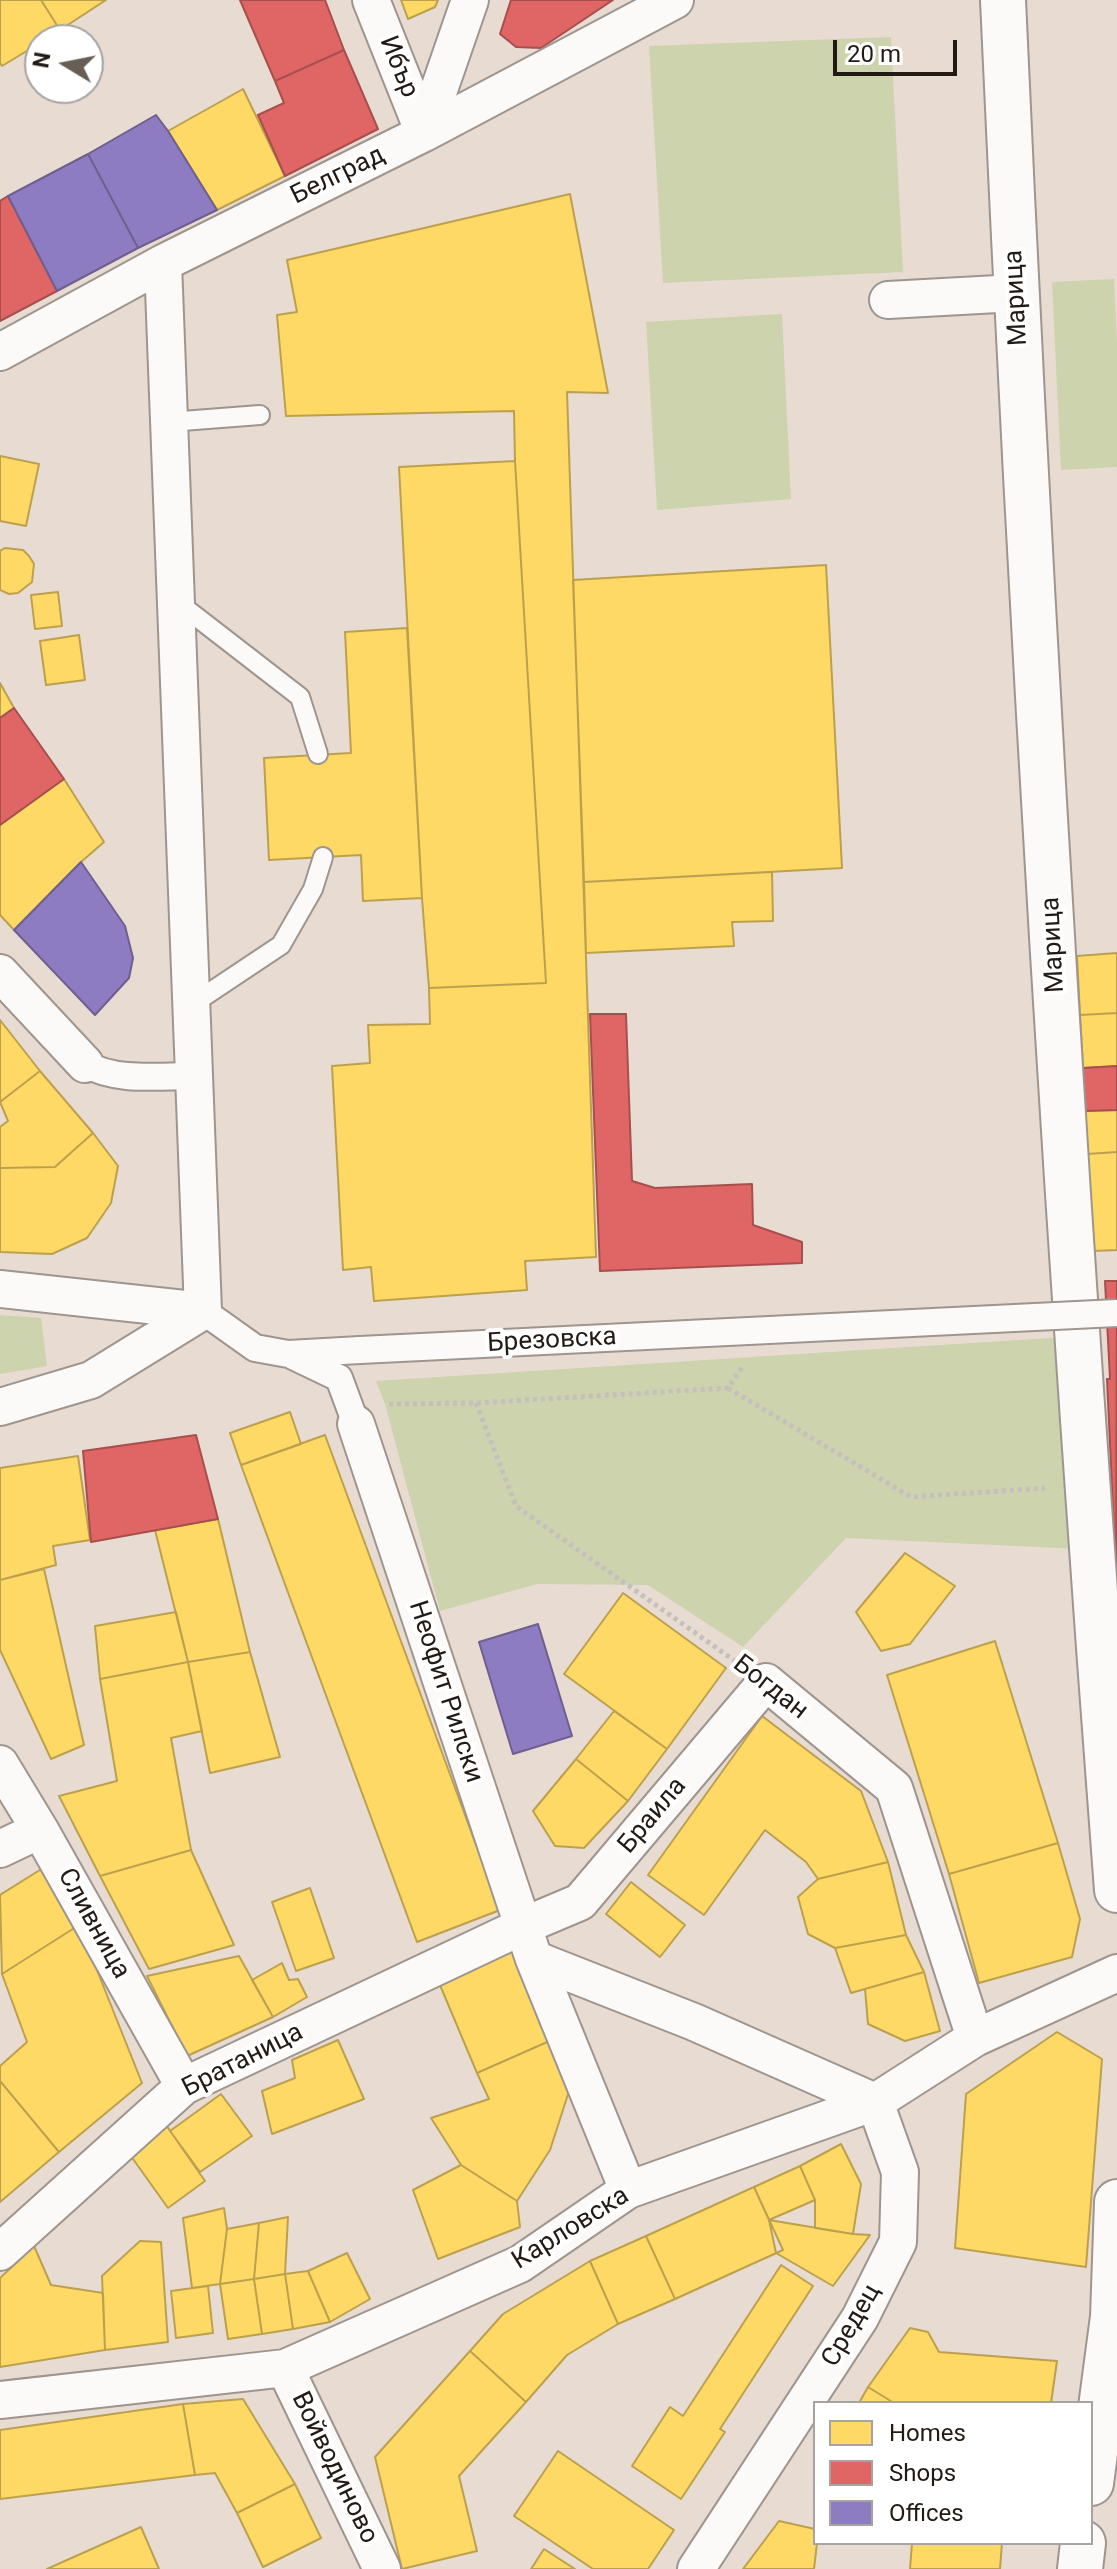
<!DOCTYPE html>
<meta charset="utf-8">
<style>
body{margin:0}
#map{position:relative;width:1117px;height:2569px;overflow:hidden;background:#e8dbd2;font-family:Roboto,sans-serif}
canvas{display:block}
.legend{position:absolute;left:813px;top:2401px;width:280px;height:144px;box-sizing:border-box;background:#fff;border:2px solid #a7a3a1;margin:0;padding:10px 14px;list-style:none;font-size:24px;color:#221a14}
.legend li{display:flex;align-items:center;gap:16px;height:40px}
.legend b{width:40px;border:2px solid #a7a3a1}
.north{position:absolute;left:24px;top:24px;width:80px;height:80px;box-sizing:border-box;background:#fff;border:2px solid #a7a3a1;border-radius:50%;rotate:280deg;font-size:22px;font-weight:700;line-height:32px;text-align:center;color:#221a14}
.north::after{content:'';display:block;margin:auto;width:28px;height:36px;background:#675e56;clip-path:polygon(50% 0,100% 100%,50% 72%,0 100%)}
.scale{position:absolute;left:833px;top:40px;width:124px;height:36px;box-sizing:border-box;border:4px solid #221a14;border-top:0;padding-left:10px;font-size:24px;line-height:28px;white-space:nowrap;color:#221a14;-webkit-text-stroke:6px #fff;paint-order:stroke}
</style>
<div id="map">
<canvas width="1117" height="2569"></canvas>
<ul class="legend">
<li><b style="height:22px;background:#ffd966"></b>Homes</li>
<li><b style="height:22px;background:#e06666"></b>Shops</li>
<li><b style="height:22px;background:#8e7cc3"></b>Offices</li>
</ul>
<div class="north">N</div>
<div class="scale">20 m</div>
</div>
<script>
const context = document.querySelector('canvas').getContext('2d');
context.lineJoin = 'round';
function paint(path, color) {
  context.fillStyle = color;
  context.fill(path, 'evenodd');
}
function stroke(path, color, width, dash) {
  context.strokeStyle = color;
  context.lineWidth = width;
  context.lineCap = dash ? 'butt' : 'round';
  context.setLineDash(dash || []);
  context.stroke(path);
}
function write(font, color, halo, rows, align = 'center') {
  context.font = font + ' Roboto,sans-serif';
  context.lineWidth = 8;
  context.setLineDash([]);
  context.textBaseline = 'middle';
  context.strokeStyle = halo;
  context.fillStyle = color;
  for (const [text, x, y, turn = 0] of rows) {
    context.save();
    context.translate(x, y);
    context.rotate((+turn || 0) * Math.PI / 180);
    context.textAlign = isNaN(turn) ? turn : align;
    if (halo) context.strokeText(text, 0, 0);
    context.fillText(text, 0, 0);
    context.restore();
  }
}
paint(new Path2D(`
 M891,37L903,272L663,283L649,46Z
 M1114,279L1117,341V467L1061,470L1052,282Z
 M782,314L791,499L657,510L646,322Z
 M0,1315L41,1318L47,1366L0,1374Z
 M1066,1337L1080,1549L846,1538L743,1647L648,1585L537,1584L440,1611L385,1404L376,1381Z`), '#ccd3ad');
const homes = new Path2D(`
 M0,0H41L60,30L44,40H40V43L2,66L0,63Z
 M41,0H106L60,30Z
 M401,0H438L435,7L408,19Z
 M243,89L285,176L217,210L168,131Z
 M570,194L608,393L567,392L596,1257L525,1261L527,1290L374,1301L371,1267L343,1270L332,1066L370,1063L368,1025L430,1024L429,988L546,983L515,461L514,411L286,416L277,315L297,312L287,260Z
 M0,456L39,464L26,526L0,521Z
 M515,461L546,983L429,988L422,898L399,467Z
 M5,548L23,550L29,556L34,564L32,582L18,593L9,594L0,590V551Z
 M826,565L842,868L584,882L573,580Z
 M58,592L62,626L35,629L31,595Z
 M407,628L422,898L363,901L361,855L269,860L264,758L351,753L345,632Z
 M79,635L85,680L46,685L40,641Z
 M0,683L14,708L0,718Z
 M64,779L104,842L81,862L14,930L0,915V825Z
 M772,872L773,921L732,922L734,946L586,953L584,882Z
 M1117,953V1013L1080,1015L1077,956Z
 M1117,1013V1066L1083,1068L1080,1015Z
 M0,1020L40,1071L0,1102Z
 M40,1071L93,1133L55,1167L0,1168V1127L8,1121L0,1102Z
 M1117,1110V1152L1087,1154L1084,1111Z
 M93,1133L118,1166L111,1203L87,1238L52,1254L0,1252V1168L55,1167Z
 M1117,1152V1250L1092,1251L1087,1154Z
 M290,1412L301,1444L241,1465L230,1433Z
 M325,1435L500,1910L417,1942L241,1465Z
 M78,1456L90,1540L53,1546L56,1565L0,1580V1468Z
 M218,1519L250,1652L188,1662L155,1530Z
 M905,1553L955,1586L910,1644L881,1651L856,1612Z
 M44,1569L84,1745L51,1759L0,1650V1580Z
 M623,1593L726,1668L667,1749L564,1674Z
 M176,1612L188,1662L100,1679L95,1626Z
 M995,1641L1058,1843L949,1874L887,1675Z
 M250,1652L280,1757L210,1773L188,1662Z
 M188,1662L202,1731L171,1738L191,1850L100,1876L59,1796L117,1781L100,1679Z
 M614,1711L667,1749L628,1801L576,1759Z
 M762,1716L861,1791L888,1862L818,1879L806,1862L765,1830L704,1915L648,1875Z
 M576,1759L628,1801L584,1848L555,1846L533,1811Z
 M1058,1843L1080,1919L1072,1957L979,1983L949,1874Z
 M191,1850L234,1945L149,1969L100,1876Z
 M888,1862L906,1935L835,1948L808,1934L798,1897L818,1879Z
 M43,1868L79,1925L2,1974L0,1895Z
 M631,1882L685,1925L660,1957L606,1914Z
 M310,1888L334,1958L296,1971L272,1902Z
 M79,1925L142,2083L59,2152L0,2081V2066L27,2042L2,1974Z
 M906,1935L924,1972L851,1993L835,1948Z
 M512,1945L554,2039L477,2073L437,1978Z
 M239,1956L273,2017L187,2056L147,1976Z
 M282,1963L289,1980L298,1979L307,1997L273,2017L252,1980Z
 M924,1972L940,2031L905,2041L868,2024L865,1989Z
 M1057,2032L1102,2059L1086,2267L955,2248L966,2094Z
 M554,2039L571,2085L550,2150L517,2201L461,2165L431,2118L489,2099L477,2073Z
 M338,2040L364,2099L272,2134L262,2091L295,2078L292,2060Z
 M0,2081L59,2152L0,2202Z
 M221,2094L252,2136L200,2172L170,2131Z
 M166,2125L205,2181L168,2208L128,2152Z
 M841,2144L861,2184L853,2234L815,2228V2200L800,2166Z
 M461,2165L517,2201L520,2227L438,2259L413,2190Z
 M800,2166L815,2200L769,2220L754,2187Z
 M754,2187L783,2250L675,2299L646,2236Z
 M224,2208L227,2229L220,2284L192,2288L183,2218Z
 M288,2217L285,2274L254,2279L259,2223Z
 M769,2220L853,2234L870,2235L833,2286L776,2253Z
 M259,2223L254,2279L220,2284L227,2229Z
 M646,2236L675,2299L618,2324L590,2261Z
 M140,2241L161,2242L168,2342L105,2350L102,2276Z
 M34,2246L51,2285L103,2293L105,2350L0,2367V2278Z
 M347,2253L370,2299L330,2322L308,2271Z
 M590,2261L618,2324L567,2355L526,2402L470,2351L503,2314Z
 M781,2265L813,2286L720,2429L725,2432L681,2499L632,2466L670,2407L683,2416Z
 M308,2271L330,2322L293,2329L285,2274Z
 M285,2274L293,2329L262,2334L254,2279Z
 M254,2279L262,2334L228,2339L220,2284Z
 M208,2286L213,2333L176,2338L171,2291Z
 M910,2328L928,2332L939,2352L1057,2361L1051,2403H894L868,2387Z
 M470,2351L526,2402L459,2476L477,2551L402,2569L375,2457Z
 M868,2387L894,2403H859Z
 M243,2399L295,2484L237,2513L215,2473L195,2475L183,2404Z
 M183,2404L195,2475L0,2499V2430Z
 M558,2451L674,2530L648,2569H593L514,2516Z
 M295,2484L321,2538L263,2567L237,2513Z
 M779,2521L815,2529V2543H817L814,2569H743Z
 M141,2527L159,2569H47Z
 M912,2543H1002L1000,2569H910Z
 M544,2549L575,2569H531Z`);
paint(homes, '#ffd966');
stroke(homes, '#bda04d', 2);
const shops = new Path2D(`
 M240,0H325L344,50L275,81Z
 M511,0H613L541,48L516,47L500,34Z
 M344,50L378,129L285,176L258,115L284,103L275,81Z
 M8,196L57,291L0,321V201Z
 M14,708L64,779L0,825V718Z
 M590,1014H626L632,1181L655,1188L752,1184L753,1225L802,1242V1263L600,1271Z
 M1117,1066V1110L1084,1111L1083,1068Z
 M1105,1281H1117L1116,1573L1107,1379H1110Z
 M196,1435L218,1519L91,1542L83,1451Z`);
paint(shops, '#e06666');
stroke(shops, '#a74f4d', 2);
const offices = new Path2D(`
 M156,115L168,131L217,210L138,248L88,154Z
 M88,154L138,248L57,291L8,196Z
 M81,862L125,926L133,958L129,978L95,1015L14,930Z
 M538,1624L572,1736L513,1754L479,1642Z`);
paint(offices, '#8e7cc3');
stroke(offices, '#6e5f8e', 2);
const service = new Path2D(`
 M169,422L260,415
 M176,601L300,697L318,754
 M191,1005L281,945L313,889L323,857`);
const pedestrian = new Path2D(`
 M85,1064C117,1082 158,1076 194,1076
 M203,1311L255,1348L288,1354L360,1350
 M293,1356L339,1378L356,1424`);
const minor = new Path2D(`
 M371,0L424,133
 M424,133L470,0
 M163,263L203,1311
 M888,300L1016,293
 M0,352L163,263L424,133L675,0
 M0,973L85,1064
 M0,1289L203,1311
 M0,1407L91,1380L203,1311
 M356,1424L534,1959L628,2190
 M0,1764L40,1830L184,2086
 M0,1849L40,1830
 M534,1959L694,2022L875,2102L900,2172L898,2242L860,2318L696,2569
 M0,2252L184,2086L523,1926L580,1902L766,1682L894,1788L975,2038
 M285,2368L382,2569
 M0,2400L285,2368L520,2264L628,2190L875,2102L975,2038L1117,1973`);
const tertiary = new Path2D(`
 M1003,0C1031,630 1069,1261 1117,1890
 M1091,2483L1113,2317L1117,2202
 M1080,2569L1083,2543`);
stroke(service, '#9e958e', 22);
stroke(pedestrian, '#9e958e', 30);
stroke(minor, '#9e958e', 40);
stroke(tertiary, '#9e958e', 48);
stroke(new Path2D(`
 M728,1388L911,1497L1045,1488
 M476,1403L516,1506L735,1661
 M389,1404L476,1403L728,1388L743,1366`), '#c5c0bd', 5, [4, 4]);
stroke(service, '#fcfaf8', 18);
stroke(pedestrian, '#fcfaf8', 26);
stroke(minor, '#fcfaf8', 36);
stroke(tertiary, '#fcfaf8', 44);
const pedestrianBridge = new Path2D(`
 M360,1350L1117,1313`);
stroke(pedestrianBridge, '#9e958e', 30, []);
stroke(pedestrianBridge, '#fcfaf8', 26);
write('26px', '#221a14', '#fff', [
 ["Ибър",398,67,68],
 ["Белград",338,176,-26],
 ["Марица",1017,298,-93],
 ["Марица",1054,945,-93],
 ["Брезовска",552,1341,-3],
 ["Богдан",770,1688,38],
 ["Неофит Рилски",445,1692,72],
 ["Браила",653,1816,-50],
 ["Сливница",93,1924,61],
 ["Братаница",243,2061,-27],
 ["Карловска",571,2229,-32],
 ["Средец",852,2326,-60],
 ["Войводиново",334,2468,64]
]);
</script>
